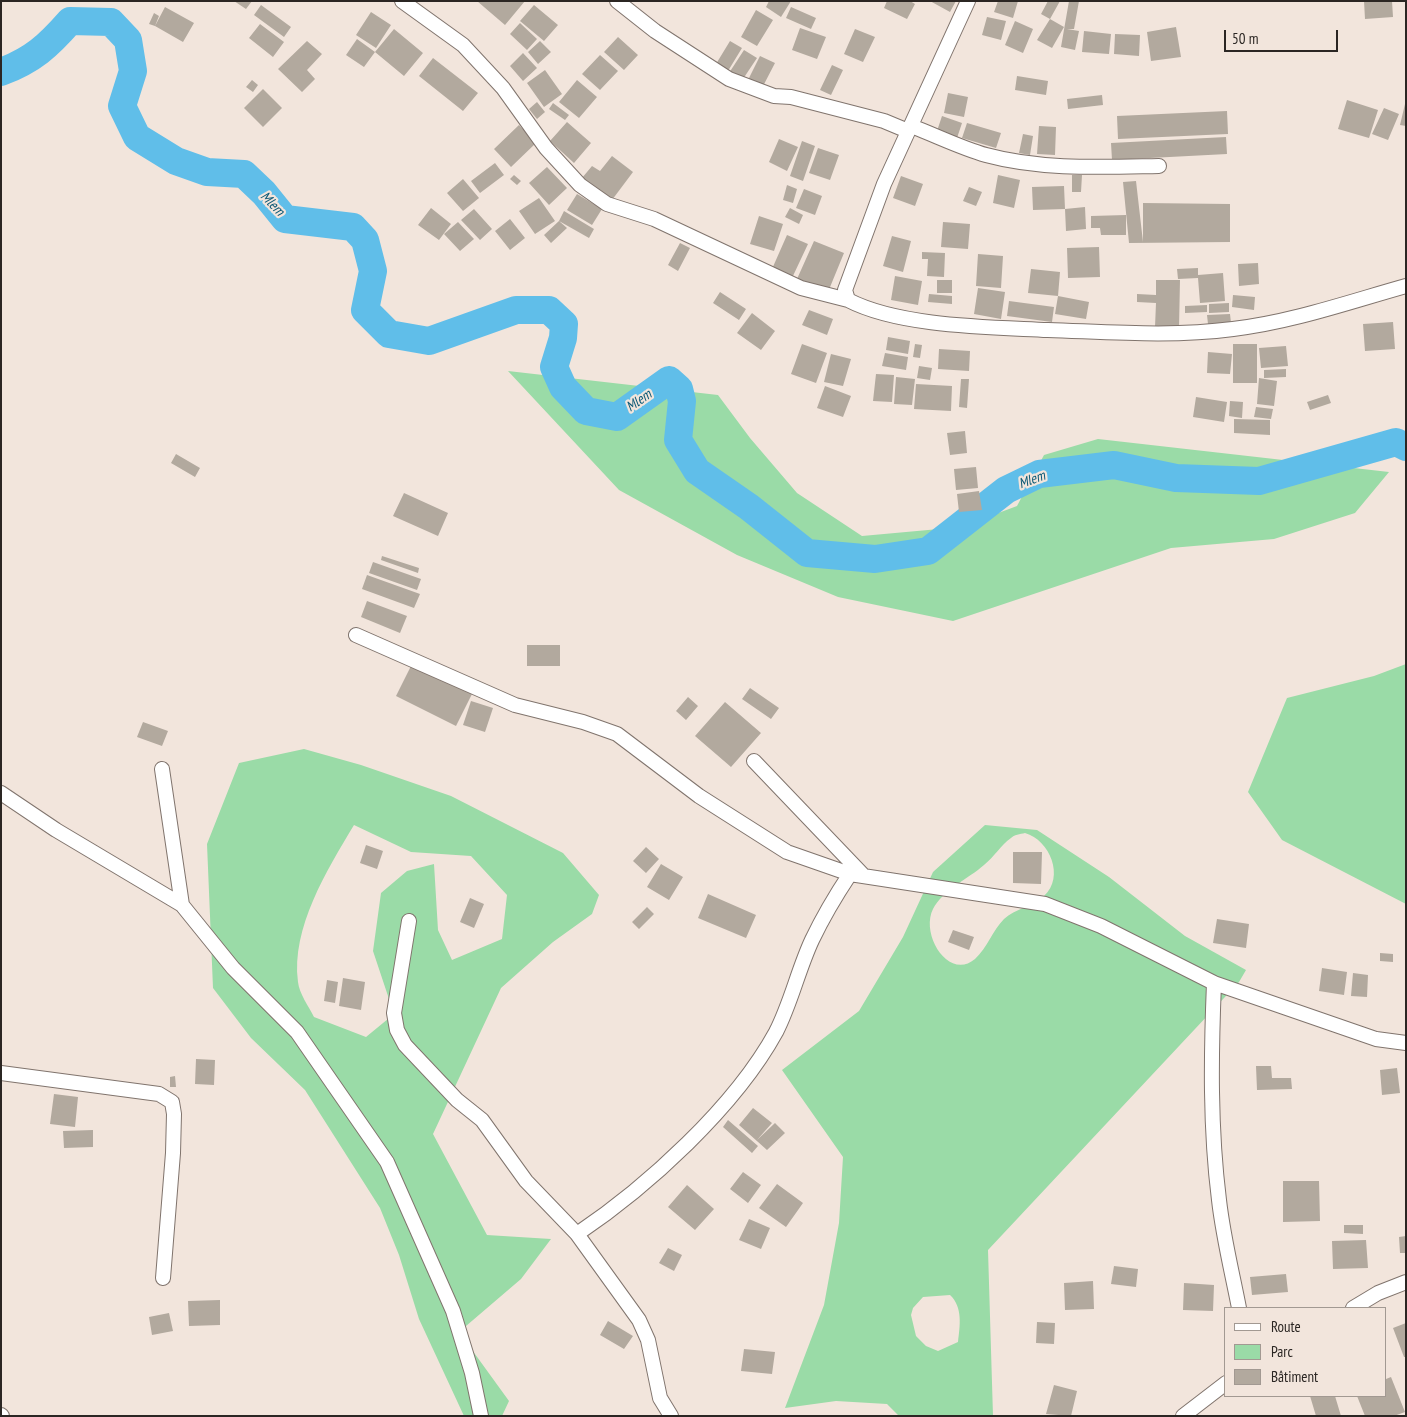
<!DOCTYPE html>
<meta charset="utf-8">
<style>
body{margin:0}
#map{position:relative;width:1407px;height:1417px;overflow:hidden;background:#f2e5dc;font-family:"PT Sans Narrow",sans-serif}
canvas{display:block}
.frame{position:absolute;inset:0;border:2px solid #2b2623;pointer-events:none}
.legend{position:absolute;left:1224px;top:1307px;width:162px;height:90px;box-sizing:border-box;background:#f2e5dc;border:1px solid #a29992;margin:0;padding:6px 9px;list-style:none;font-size:15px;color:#2b2623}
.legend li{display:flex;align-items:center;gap:10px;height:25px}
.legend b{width:25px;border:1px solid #a29992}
.scale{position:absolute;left:1224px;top:30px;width:114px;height:22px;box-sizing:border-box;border:2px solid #2b2623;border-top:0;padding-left:6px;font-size:15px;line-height:18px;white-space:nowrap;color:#2b2623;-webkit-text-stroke:4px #f2e5dc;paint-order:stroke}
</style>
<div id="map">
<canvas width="1407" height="1417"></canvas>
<div class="frame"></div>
<ul class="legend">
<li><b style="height:6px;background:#fff"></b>Route</li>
<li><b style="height:14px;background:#9adba7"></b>Parc</li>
<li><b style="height:14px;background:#b2a99e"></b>Bâtiment</li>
</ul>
<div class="scale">50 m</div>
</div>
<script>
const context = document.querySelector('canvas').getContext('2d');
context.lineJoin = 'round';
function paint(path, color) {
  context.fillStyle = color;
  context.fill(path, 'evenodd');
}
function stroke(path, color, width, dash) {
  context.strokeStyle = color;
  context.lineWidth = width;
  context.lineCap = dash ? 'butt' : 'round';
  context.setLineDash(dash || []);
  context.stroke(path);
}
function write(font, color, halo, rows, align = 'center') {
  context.font = font + ' "PT Sans Narrow",sans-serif';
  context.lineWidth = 4.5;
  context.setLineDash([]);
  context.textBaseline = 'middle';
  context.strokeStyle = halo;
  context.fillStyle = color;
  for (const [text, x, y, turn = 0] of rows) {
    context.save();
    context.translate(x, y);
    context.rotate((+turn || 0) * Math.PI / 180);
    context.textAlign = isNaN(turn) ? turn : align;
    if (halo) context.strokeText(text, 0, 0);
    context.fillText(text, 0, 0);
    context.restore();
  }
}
paint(new Path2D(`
 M508,371L718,395L750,438L797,493L862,536L961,527L1017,506L1044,455L1098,439L1389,472L1355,513L1274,539L1171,548L953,621L838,597L737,555L619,490Z
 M1406,664V904L1282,840L1248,792L1287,698L1374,676Z
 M304,749L361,765L451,796L563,853L599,895L592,914L553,942L501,988L433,1134L487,1235L551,1239L521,1279L459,1332L509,1401L502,1416H464L419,1319L399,1255L380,1208L305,1090L251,1038L213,988L207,844L239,763ZM354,825L411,852L471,856L507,895L502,939L452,960L438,930L434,864L407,871L381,893L373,951L394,1014L366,1037L314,1017C309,1007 299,993 298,982C291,928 327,870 354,825Z
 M985,825L1037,830L1109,877L1185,936L1246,970L1239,982L988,1250L993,1416H899L887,1404L836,1401L785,1408L824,1305L839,1223L843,1157L782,1070L859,1011L903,937L933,872ZM1025,833C1050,840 1065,877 1044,896C1033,906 1015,909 1004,919C993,930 987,948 975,959C949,981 920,935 933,909C943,890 968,879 984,865C994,857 1001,845 1011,838C1014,835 1020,834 1025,833ZM950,1295C963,1307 960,1326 958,1342L938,1351L926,1346L916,1336L911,1315L913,1308L923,1297Z`), '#9adba7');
stroke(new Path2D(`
 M1,72C33,60 48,46 70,21L111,22L128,40L133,71L122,106L137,137L176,161L207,172L244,174L264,193L285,219L353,227L365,240L373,271L365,310L389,334L429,341L516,310H549L564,324L563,338L554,367L563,387L586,411L617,417L669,380L679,389L682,401L678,440L697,471L749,507L807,553L875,559L928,551L1006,490L1039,474L1114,465L1176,478L1259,481L1396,442L1406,447`), '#60bee9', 28);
paint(new Path2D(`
 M234,1H252L246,9Z
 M477,1H525L505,25Z
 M769,1H791L781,17L766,7Z
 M887,1H910L915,4L907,19L884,8Z
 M930,1H956L950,12Z
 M998,1H1018L1013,18L994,12Z
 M1048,1H1060L1050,19L1041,14Z
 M1069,1H1079L1074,29H1067L1079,31L1075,50L1061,47Z
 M1364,1H1392L1393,17L1365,19Z
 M261,5L291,27L284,37L254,15Z
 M534,5L558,25L544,41L520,21Z
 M165,7L194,23L183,42L155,26Z
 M791,7L816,18L811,29L786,18Z
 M756,10L773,20L757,46L741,37Z
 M371,12L391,25L376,48L356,35Z
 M154,13L159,16L155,26L149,24Z
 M987,17L1006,21L1001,40L982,35Z
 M1050,19L1064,27L1052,48L1037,40Z
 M1015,21L1033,29L1023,53L1005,45Z
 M520,23L537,39L527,50L510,34Z
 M260,24L284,42L273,57L249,38Z
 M1176,27L1181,57L1151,61L1147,32Z
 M800,28L826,37L817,59L792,50Z
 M394,29L423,53L404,76L375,52Z
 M855,29L875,37L863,62L844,54Z
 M1084,31L1111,34L1109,54L1082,52Z
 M1115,34L1140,35L1139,56L1114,54Z
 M618,37L638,55L624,70L604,52Z
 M357,39L375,52L364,67L346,55Z
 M307,41L322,54L307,70L315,79L302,92L278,69Z
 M540,41L551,52L538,64L528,52Z
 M730,41L742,48L728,71L716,64Z
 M744,50L757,58L741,82L729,73Z
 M523,53L537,68L523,81L510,66Z
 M600,55L618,71L600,90L582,74Z
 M760,56L775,63L761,90L747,82Z
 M433,58L478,93L463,111L419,76Z
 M832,65L843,70L831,95L820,90Z
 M545,70L562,94L544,107L527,83Z
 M1017,76L1048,81L1046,95L1015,90Z
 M252,80L258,85L253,92L246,87Z
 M577,80L597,97L579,118L559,102Z
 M263,89L282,108L263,127L244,108Z
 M948,93L968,97L964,117L944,113Z
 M1102,95L1103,105L1068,109L1067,99Z
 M1347,100L1378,110L1369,138L1338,129Z
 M537,102L545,112L537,119L529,109Z
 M553,103L569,115L565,120L549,109Z
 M1405,104L1406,105V126L1400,125Z
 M1384,108L1399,114L1388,140L1372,134Z
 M1227,111L1228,134L1118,139L1117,116Z
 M942,116L962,123L957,138L937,131Z
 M567,122L591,143L574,163L550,141Z
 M967,123L1001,133L996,148L962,138Z
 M519,125L536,143L511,167L494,149Z
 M1039,126L1056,127L1055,155L1037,154Z
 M1023,134L1033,136L1030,155L1019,153Z
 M1226,137L1227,154L1112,160L1111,143Z
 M779,139L798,147L787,171L769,162Z
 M802,141L815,146L803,181L790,176Z
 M818,148L839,155L830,180L809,173Z
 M612,156L633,172L612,200L582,178L592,166L600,171Z
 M495,163L504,175L480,193L471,181Z
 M547,167L567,188L549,205L529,183Z
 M514,175L521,181L517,185L510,179Z
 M998,175L1020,180L1014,208L993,203Z
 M1072,175H1082L1081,192H1072Z
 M901,176L923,184L915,206L893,198Z
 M463,179L479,198L463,211L447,193Z
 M1136,181L1143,242V203L1230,204V242L1129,243L1123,182Z
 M787,185L797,189L793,203L783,200Z
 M1064,186L1065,209L1033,210L1032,187Z
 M969,187L982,192L976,206L963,201Z
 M804,189L822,196L815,215L796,208Z
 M577,194L602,209L592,225L567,210Z
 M539,198L555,221L535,234L519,211Z
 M1085,207L1086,229L1066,231L1065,209Z
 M431,208L451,224L439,240L418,225Z
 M790,208L803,215L799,224L785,217Z
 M474,209L492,229L480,240L461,220Z
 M564,211L594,229L589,238L559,221L567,228L551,243L544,235L559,221Z
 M1126,215V235H1101L1100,228H1091V216Z
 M759,216L783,224L774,251L750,244Z
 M510,219L525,238L510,250L495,231Z
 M458,222L474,239L460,251L444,234Z
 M943,222L970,224L968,249L941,247Z
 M787,235L808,244L792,278L772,269Z
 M892,236L911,241L903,272L883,266Z
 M814,241L844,253L828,292L797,279Z
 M680,243L690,248L678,271L668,265Z
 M1099,247L1100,277L1068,278L1067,248Z
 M922,252L945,253L944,277L927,276L928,259H922Z
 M978,254L1003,256L1001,288L976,286Z
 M1258,263L1259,284L1239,286L1238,264Z
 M1198,268V275L1223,273L1225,301L1200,303L1198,278L1178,279L1177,269Z
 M1031,269L1060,272L1058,296L1028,293Z
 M895,276L922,281L918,305L891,300Z
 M937,280H952V293H937Z
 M1156,280H1180L1179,328L1155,327L1156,303L1137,302V294L1156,295Z
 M978,288L1005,292L1001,319L974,314Z
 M720,292L746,309L739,320L713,303Z
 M929,294L952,296V304L928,302Z
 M1233,295L1255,297L1254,310L1232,307Z
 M1058,296L1089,302L1086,319L1055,314Z
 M1009,301L1054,307L1052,322L1007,316Z
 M1229,303V312L1209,313V304Z
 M1207,305V312L1185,313V306Z
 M809,310L833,319L827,335L802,325Z
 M752,313L775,331L761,350L737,333Z
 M1230,314L1231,323L1208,324L1207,315Z
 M1393,322L1395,349L1365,351L1363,324Z
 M888,337L910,341L908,354L886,350Z
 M802,344L827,353L816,383L791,374Z
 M915,344L922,345L920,358L913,357Z
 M1233,344H1257V383H1233Z
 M1286,346L1288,366L1261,368L1259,348Z
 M939,349L970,351L969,371L938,369Z
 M1208,352L1232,354L1230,374L1207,373Z
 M885,353L908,357L906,370L882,366Z
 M831,354L851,359L843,386L824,382Z
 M919,366L932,368L930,380L917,378Z
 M1286,369V377L1264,378V370Z
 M876,374L894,375L892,402L873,401Z
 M896,377L915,379L912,405L894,404Z
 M1259,378L1277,381L1274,406L1257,404Z
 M961,379H969L967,408L959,407Z
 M916,384L952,386L951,411L914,409Z
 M825,386L851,396L843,417L817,408Z
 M1328,395L1331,403L1310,410L1307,402Z
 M1196,397L1227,402L1224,422L1193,417Z
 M1230,401L1243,402L1242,418L1229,416Z
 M1256,407L1273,409L1271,419L1254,417Z
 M1234,419L1270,420V435L1234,433Z
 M965,431L967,453L950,455L947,433Z
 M176,454L200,468L195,477L171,463Z
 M976,467L978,488L956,490L954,469Z
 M979,491L982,510L959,512L957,494Z
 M404,493L448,513L438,536L393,516Z
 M382,556L419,568L418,573L381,560Z
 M373,562L421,579L417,590L369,573Z
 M367,575L420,594L414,608L362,589Z
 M367,601L407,616L400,633L361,617Z
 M527,645H560V666H527Z
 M412,664L472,694L456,726L396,696Z
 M750,688L779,708L771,719L742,699Z
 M688,697L698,706L686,720L676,711Z
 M471,701L493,708L485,732L463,725Z
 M725,702L761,733L731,767L695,736Z
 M143,722L168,731L162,746L137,737Z
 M366,845L383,851L377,869L360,863Z
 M646,847L659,859L646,873L633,861Z
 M1013,852H1042L1041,884L1013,883Z
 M661,864L683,877L669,900L647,887Z
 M708,894L756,915L746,938L698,918Z
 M470,898L484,904L474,928L460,922Z
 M647,907L654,914L639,929L632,922Z
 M1217,919L1249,924L1246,948L1213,943Z
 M953,930L974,937L969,950L948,942Z
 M1380,953L1393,954V962L1380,961Z
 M1322,968L1347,972L1344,995L1319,991Z
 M1353,973L1368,975L1367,997L1351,996Z
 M343,978L365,982L361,1010L339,1006Z
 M327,980L338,982L335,1003L324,1001Z
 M196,1059L215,1060L214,1085L195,1084Z
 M1256,1066H1271L1272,1078H1291L1292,1089L1257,1090Z
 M1397,1068L1400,1093L1382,1095L1380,1070Z
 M175,1076L176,1087H170V1077Z
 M54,1094L78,1097L75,1127L50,1124Z
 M753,1108L772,1123L757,1140L775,1123L785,1133L767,1150L739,1125Z
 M728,1120L758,1146L752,1153L723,1127Z
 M93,1130V1147L64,1148L63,1131Z
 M743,1172L761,1185L748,1203L730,1189Z
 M1283,1181H1319L1320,1221L1283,1222Z
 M777,1184L803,1203L786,1227L759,1208Z
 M687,1185L714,1209L695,1230L668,1207Z
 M749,1219L770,1228L761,1249L739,1240Z
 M1344,1225H1363V1234L1344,1233Z
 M1406,1236V1253H1400L1399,1237Z
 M1366,1240L1368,1268L1333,1269L1332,1241Z
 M668,1248L682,1255L674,1271L659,1263Z
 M1114,1266L1138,1269L1136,1287L1111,1284Z
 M1286,1274L1288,1292L1252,1295L1250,1277Z
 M1093,1281L1094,1309L1065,1310L1064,1283Z
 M1184,1283L1214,1285L1213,1311L1183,1310Z
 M220,1300V1325L189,1326L188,1301Z
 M169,1313L173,1331L152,1335L149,1317Z
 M608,1321L633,1336L624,1349L600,1335Z
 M1037,1322L1055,1323L1054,1344L1036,1343Z
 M1406,1323V1357H1404L1393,1328Z
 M744,1349L775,1352L772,1374L741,1371Z
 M1391,1377L1405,1412L1394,1416H1365L1357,1396H1386V1379Z
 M1054,1385L1077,1391L1071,1416L1046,1414Z
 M1310,1396H1335L1341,1416H1316Z`), '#b2a99e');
const minor = new Path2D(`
 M402,1L463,45L503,88L546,148L580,185L607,204L654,219L801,288L848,300
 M617,1L655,31L729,79L774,96L791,97L884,121L908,131
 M968,1L884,184L845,290L848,300C900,327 990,327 1048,330C1110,332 1172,337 1233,329C1292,322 1349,302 1406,286
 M911,126C935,135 961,148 986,155C1041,170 1102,167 1159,166
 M356,635L515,705L583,722L617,734L699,796L787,852L850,874L1045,904L1101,926L1214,983L1376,1039L1406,1043
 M754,761L864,876
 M162,769L182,905
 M1,793L56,830L182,905L233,968L297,1032L387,1162L453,1311L472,1373L481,1416
 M409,921L394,1013L397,1030L405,1045L457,1100L482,1120L526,1181L577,1234L639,1320L648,1340L660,1398L671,1416
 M1214,983C1211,1056 1210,1128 1219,1200C1223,1236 1232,1272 1239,1308
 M1,1073L159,1094L172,1102L174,1114L173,1153L163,1278
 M577,1234C647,1187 735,1107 776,1032C791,1003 798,970 812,940C823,917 836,895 850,874
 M1353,1308L1378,1293L1406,1282
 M1,1415L2,1416
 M1183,1416L1226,1383`);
stroke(minor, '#80746d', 16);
stroke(minor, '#fff', 14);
write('italic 14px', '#0b5875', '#f2e5dc', [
 ["Mlem",272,204,46],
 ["Mlem",639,401,-35],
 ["Mlem",1032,480,-20]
]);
</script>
